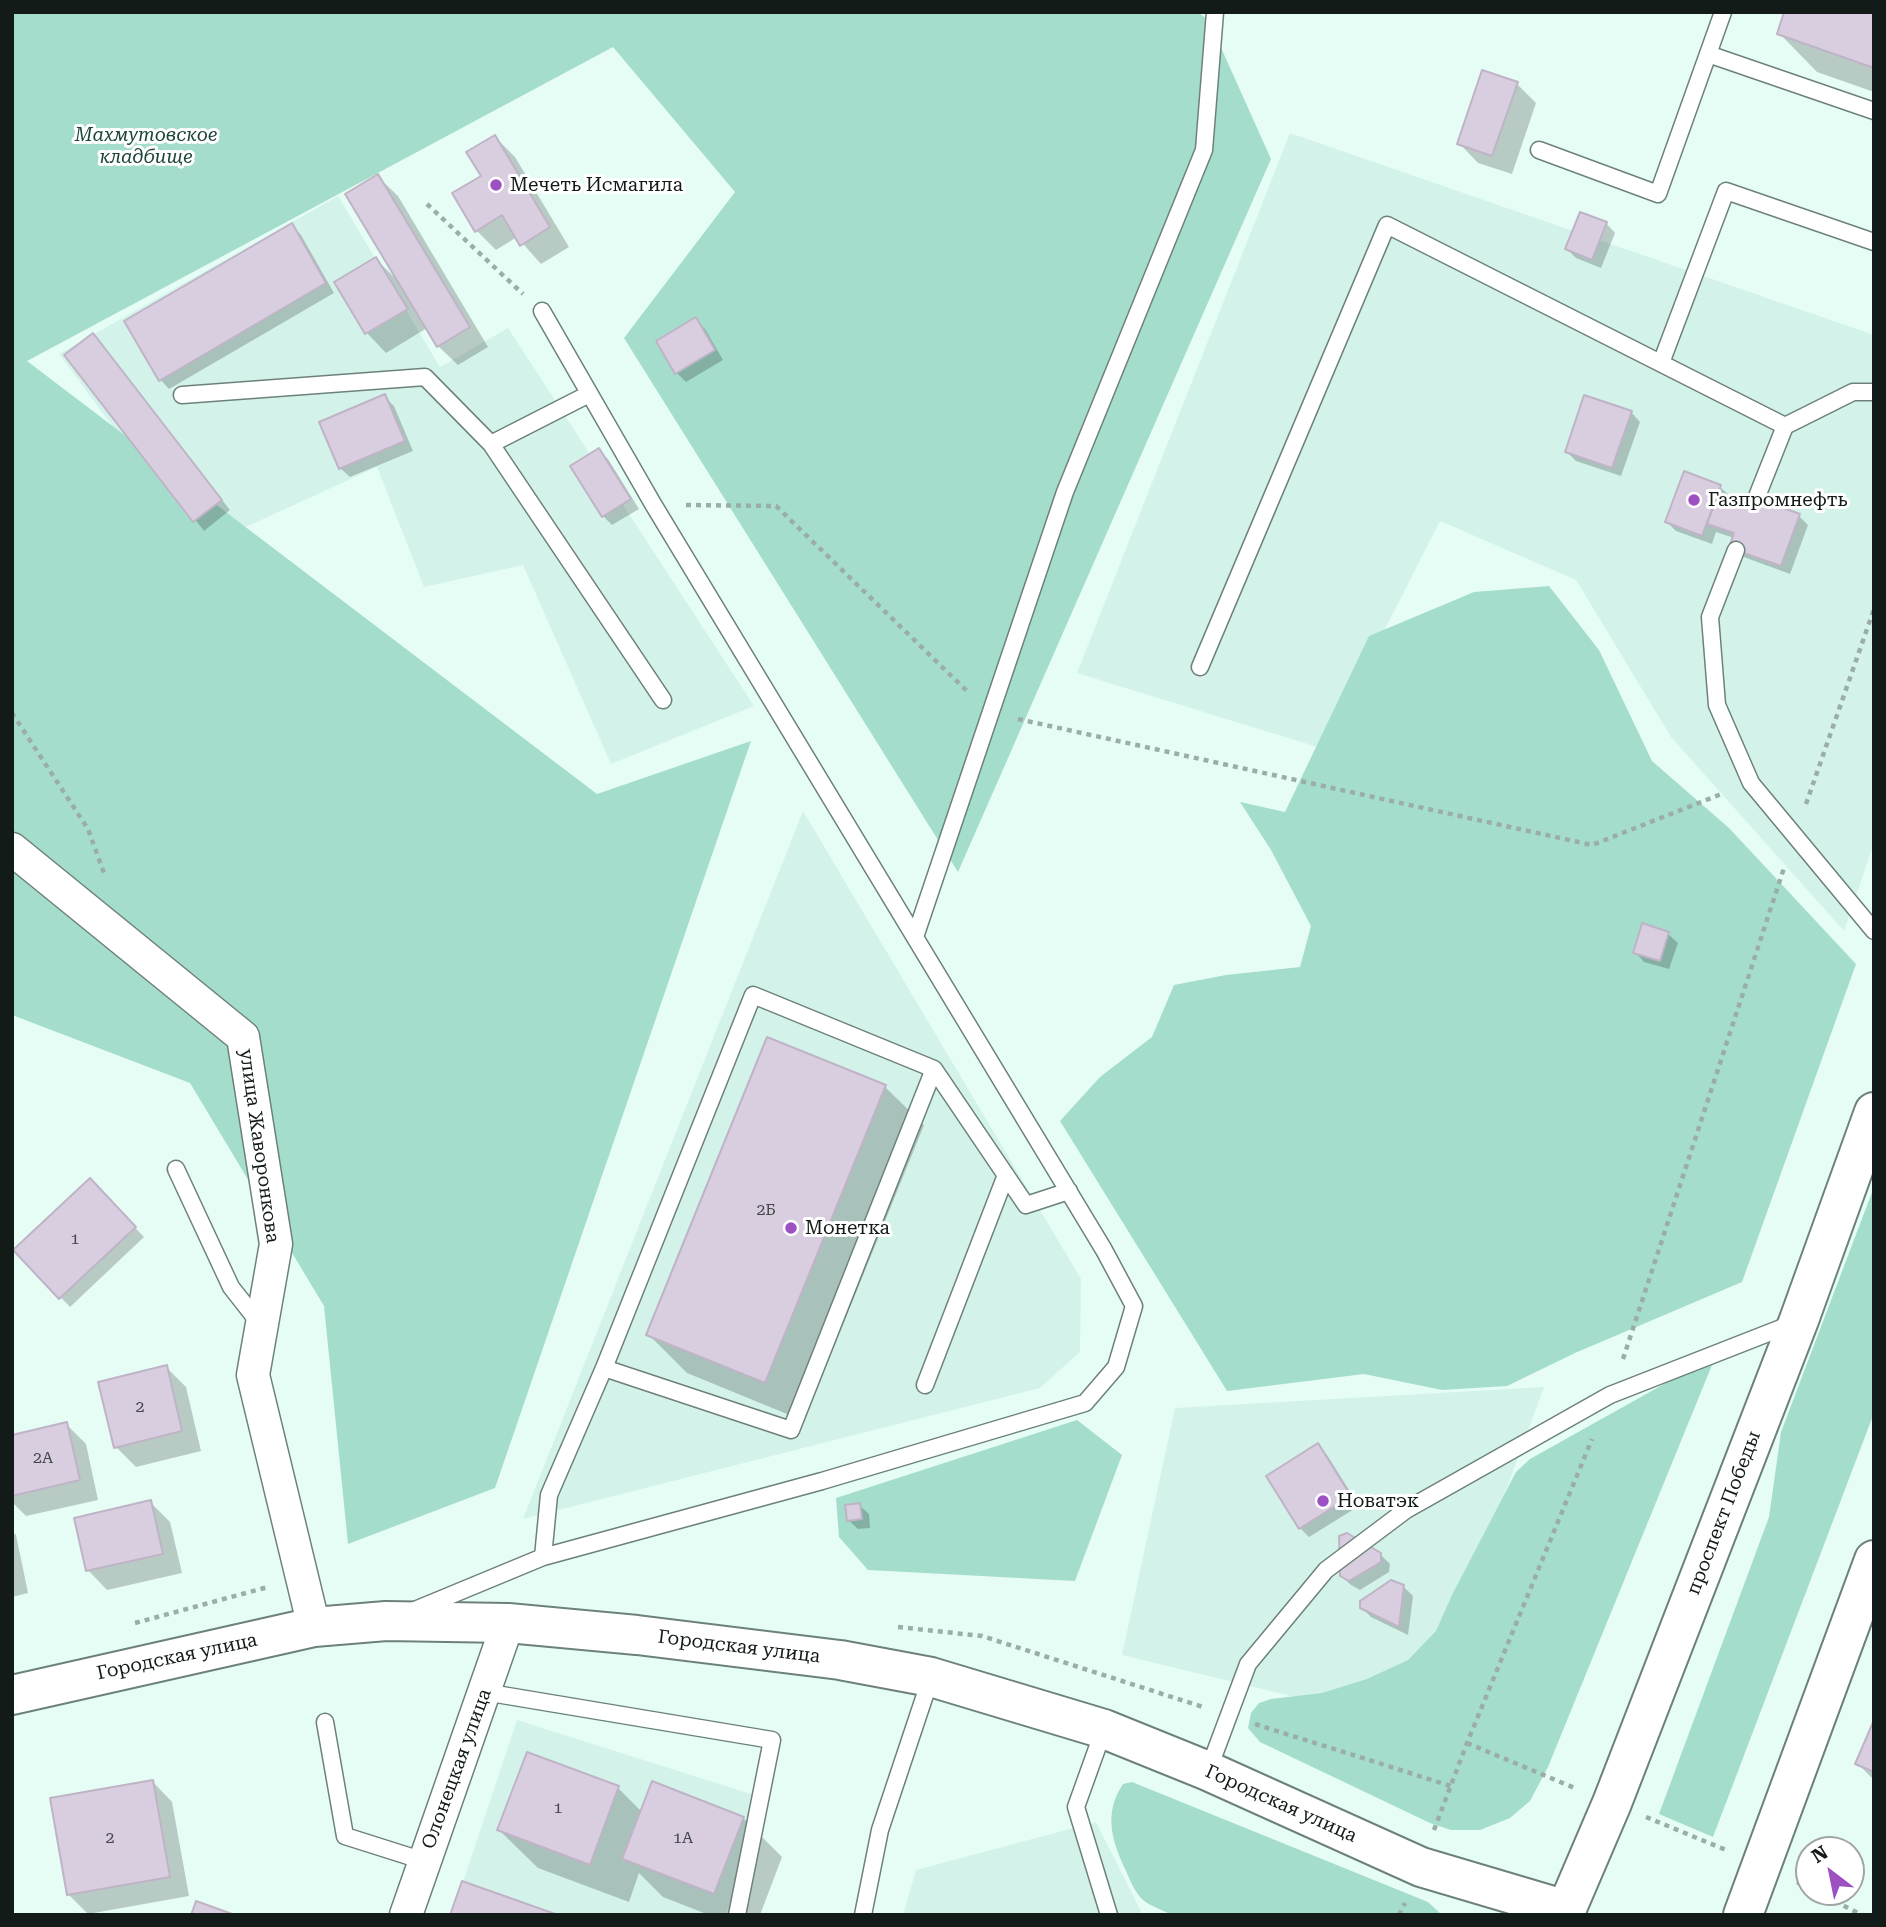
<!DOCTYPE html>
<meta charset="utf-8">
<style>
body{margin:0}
#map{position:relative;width:1886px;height:1927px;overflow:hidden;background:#e6fdf6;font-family:"Roboto Serif",serif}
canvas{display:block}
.frame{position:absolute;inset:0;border:14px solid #121b18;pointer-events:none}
.north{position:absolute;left:1795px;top:1836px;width:70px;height:70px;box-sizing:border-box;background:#fff;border:2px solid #a0a4a3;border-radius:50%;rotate:328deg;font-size:19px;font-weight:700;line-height:28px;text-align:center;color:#121b18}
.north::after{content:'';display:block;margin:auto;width:24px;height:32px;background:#9d50c2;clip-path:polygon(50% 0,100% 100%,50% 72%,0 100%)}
</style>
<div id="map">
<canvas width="1886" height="1927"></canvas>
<div class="frame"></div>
<div class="north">N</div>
</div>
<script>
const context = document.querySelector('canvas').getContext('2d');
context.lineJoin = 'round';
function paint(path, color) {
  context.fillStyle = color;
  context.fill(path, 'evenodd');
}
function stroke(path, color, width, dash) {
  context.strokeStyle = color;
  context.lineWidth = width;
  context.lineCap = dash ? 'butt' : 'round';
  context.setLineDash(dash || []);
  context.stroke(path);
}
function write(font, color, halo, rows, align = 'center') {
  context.font = font + ' "Roboto Serif",serif';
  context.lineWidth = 6;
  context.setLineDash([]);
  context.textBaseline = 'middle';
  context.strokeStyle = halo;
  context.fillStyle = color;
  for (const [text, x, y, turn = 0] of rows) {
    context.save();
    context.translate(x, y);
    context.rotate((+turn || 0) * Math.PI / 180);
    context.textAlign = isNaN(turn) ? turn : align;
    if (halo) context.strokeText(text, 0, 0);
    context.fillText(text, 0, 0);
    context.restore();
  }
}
paint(new Path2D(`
 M1290,133L1874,335V843L1844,931L1671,737L1576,580L1440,521L1324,749L1077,673Z
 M338,196L440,367L508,328L754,706L611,764L523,565L424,587L377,467L202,547L59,354Z
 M803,811L1081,1279L1080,1352L1040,1388L523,1519Z
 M1544,1387L1419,1727L1122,1655L1175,1408Z
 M517,1720L770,1800L725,1915H452Z
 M1096,1822L1143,1915H903L916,1870Z`), '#d3f3ea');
paint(new Path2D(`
 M12,12H1198L1209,21L1271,159L958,872L624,338L735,192L613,47L27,361L597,794L751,741L495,1488L348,1544L324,1306L190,1083L12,1015Z
 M1549,586L1599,650L1652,761L1729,828L1856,964L1742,1282L1575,1353L1507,1386L1442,1390L1364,1374L1227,1391L1060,1121L1100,1077L1152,1037L1174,985L1226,975L1300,967L1311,926L1271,850L1240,802L1285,812L1369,636L1474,592Z
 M1874,1187V1413L1713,1837L1659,1814L1769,1517L1781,1432Z
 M1707,1360L1712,1365L1548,1767L1530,1801L1510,1818L1480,1830H1451L1430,1823L1260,1742L1248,1728L1251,1713L1259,1703L1271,1699L1322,1693L1367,1679L1408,1660L1436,1631L1452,1595L1516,1472L1530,1459Z
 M1077,1420L1122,1455L1075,1581L868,1570L839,1537L836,1498Z
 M1132,1782L1428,1902L1442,1915H1172C1163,1910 1150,1906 1143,1900C1135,1893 1130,1880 1126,1871C1112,1841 1103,1814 1123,1784Z`), '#a5ddcd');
paint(new Path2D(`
 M1874,12V92L1817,72L1779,33Z
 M1517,84L1536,103L1512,174L1478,163L1459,143Z
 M495,137L515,157L569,247L541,264L517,237L496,250L476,230L483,177Z
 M378,177L398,196L488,347L458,365L438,346L427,328L386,353L367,333L336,283L376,259L397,280Z
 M1606,223L1615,233L1601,268L1576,258L1567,249Z
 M292,225L301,235L334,293L169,389L160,379Z
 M695,319L705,329L723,360L686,382L677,373Z
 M93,335L230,510L204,531L67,355Z
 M385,397L394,406L413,451L350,477L340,468Z
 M1631,412L1640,422L1621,476L1576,461L1567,452Z
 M598,450L608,459L639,509L612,525L603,516Z
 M1720,487L1730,496L1728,500L1745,507L1799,516L1808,525L1790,574L1741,556L1734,538L1716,532L1712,544L1676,531L1667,522Z
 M1668,934L1678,943L1669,969L1644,962L1635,952Z
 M768,1039L885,1087L924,1125L804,1421L687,1373L648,1334Z
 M90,1181L144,1237L70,1307L16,1251Z
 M166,1367L186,1387L201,1451L136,1467L116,1447Z
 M66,1424L86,1444L98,1500L26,1516L12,1502V1437Z
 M1317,1445L1327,1455L1359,1506L1309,1537L1300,1528Z
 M150,1502L170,1522L182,1573L107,1590L88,1570Z
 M859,1505L869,1514L870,1528L858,1529L848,1520Z
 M12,1531L16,1535L28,1593L12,1597Z
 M1380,1554L1390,1564L1389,1572L1360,1590L1351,1585L1341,1576Z
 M1403,1586L1413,1596L1408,1635L1371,1617L1362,1608Z
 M1874,1724V1780L1857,1763Z
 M153,1782L172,1802L189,1896L88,1914L68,1894Z
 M618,1788L642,1812L743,1818L782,1857L760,1915H709L663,1897L639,1873L629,1902L538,1868L499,1830Z`), '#0003');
const building = new Path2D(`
 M1784,12H1874V68L1777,34Z
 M1482,70L1518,82L1492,156L1457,144Z
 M495,135L550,227L520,246L502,215L475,232L452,193L481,176L466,152Z
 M378,174L470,327L437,347L345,194Z
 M1580,212L1607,222L1592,260L1565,249Z
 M292,223L326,283L159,381L124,321Z
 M376,257L408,309L365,334L334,282Z
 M696,317L715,350L675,374L656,341Z
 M93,333L222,500L193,522L64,355Z
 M385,394L405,441L339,469L319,422Z
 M1584,395L1632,411L1612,468L1565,452Z
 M599,448L631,499L602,517L570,466Z
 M1684,471L1721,485L1702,536L1665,522Z
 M1718,495L1744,504L1748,495L1800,514L1781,566L1729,548L1734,533L1707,524Z
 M1642,923L1669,932L1660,961L1633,953Z
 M767,1037L886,1085L765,1383L646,1335Z
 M90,1178L136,1227L59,1299L13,1250Z
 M167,1365L182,1431L114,1448L98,1382Z
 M67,1422L80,1480L12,1496V1435Z
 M1318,1443L1351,1496L1299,1529L1266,1476Z
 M151,1500L163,1554L86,1571L74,1518Z
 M860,1503L862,1519L847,1521L845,1505Z
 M1347,1533L1381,1553V1562L1349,1581L1340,1576L1339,1536Z
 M1391,1580L1404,1585L1399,1627L1360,1608V1601Z
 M1874,1720V1772L1855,1764Z
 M527,1752L619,1786L590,1865L497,1830Z
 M153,1780L170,1877L67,1895L50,1798Z
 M652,1781L744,1817L714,1894L622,1859Z
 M462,1881L558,1915H450Z
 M196,1901L235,1915H191Z`);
paint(building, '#d9cedf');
stroke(building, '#beb4c5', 2);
const lane = new Path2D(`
 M1708,54L1874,111
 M1539,150L1658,194L1723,12
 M1661,363L1726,191L1874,242
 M182,395L425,377L491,444L663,700
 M491,444L589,394
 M1756,499L1785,426L1853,392H1874
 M1736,550L1710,617L1717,705L1751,783L1874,931
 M1200,667L1387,225L1785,426
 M915,937L1065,492L1204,150L1215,12
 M176,1169L231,1287L260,1324
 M604,1368L791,1430L934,1069
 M925,1385L1006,1175
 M543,1557L549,1495L604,1368L753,995L934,1069L1026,1205L1069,1191
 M415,1610L543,1557L822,1481L1085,1403L1116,1367L1134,1306L1104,1250L653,504L542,311
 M484,1692L772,1740L737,1915
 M325,1722L345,1836L424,1861
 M1104,1729L1076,1807L1109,1915
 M1208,1771L1248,1664L1326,1570L1406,1510L1610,1395L1794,1323
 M863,1915L880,1830L931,1677`);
const street = new Path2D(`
 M12,849L243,1037L276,1244L253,1375L314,1627
 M406,1915L508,1623`);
const secondary = new Path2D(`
 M12,1695L314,1627L386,1621L508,1623L637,1635L840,1660L931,1677L1104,1729L1208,1771L1421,1867L1566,1910`);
const primary = new Path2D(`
 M1564,1915L1612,1803L1799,1320L1874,1112
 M1743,1915L1874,1560`);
stroke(lane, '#6d817b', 19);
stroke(street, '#6d817b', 35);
stroke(secondary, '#6d817b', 42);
stroke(primary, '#6d817b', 42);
stroke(new Path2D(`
 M427,204L523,294
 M686,505L776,506L969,693
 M12,713L88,829L105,876
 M1018,719L1592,845L1724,793
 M1806,804L1874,609
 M1623,1359L1784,868
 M135,1623L268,1587
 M898,1627L982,1636L1203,1707
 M1255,1724L1451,1786
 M1467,1743L1577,1789
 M1646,1817L1726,1850
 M1434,1830L1467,1743L1592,1439
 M1797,1882L1809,1888
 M1817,1892L1862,1915
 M1399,1915L1405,1903`), '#9bada7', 4.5, [5, 5]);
stroke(lane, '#fff', 16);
stroke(street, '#fff', 32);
stroke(secondary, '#fff', 38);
stroke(primary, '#fff', 38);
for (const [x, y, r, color] of [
 [496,185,7,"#9d50c2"],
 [1694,500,7,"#9d50c2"],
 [791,1228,7,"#9d50c2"],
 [1323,1501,7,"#9d50c2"]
]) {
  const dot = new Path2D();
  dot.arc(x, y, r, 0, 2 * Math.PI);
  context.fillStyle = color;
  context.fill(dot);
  stroke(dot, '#fff', 2.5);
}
write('16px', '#44484a', null, [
 ["2Б",766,1210],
 ["1",75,1239],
 ["2",140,1407],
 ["2А",43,1458],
 ["1",558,1808],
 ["2",110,1838],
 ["1А",683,1838]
]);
write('italic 19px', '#1c453b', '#fff', [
 ["Махмутовское",146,135],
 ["кладбище",146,157]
]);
write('19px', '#121b18', '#fff', [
 ["Мечеть Исмагила",510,185],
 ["Газпромнефть",1708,500],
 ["Монетка",805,1228],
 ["Новатэк",1337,1501]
], 'left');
write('19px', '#121b18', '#fff', [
 ["улица Жаворонкова",259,1146,82],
 ["проспект Победы",1724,1513,-69],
 ["Городская улица",739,1647,7],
 ["Городская улица",177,1657,-12],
 ["Олонецкая улица",457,1769,-70],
 ["Городская улица",1281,1804,24]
]);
</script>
